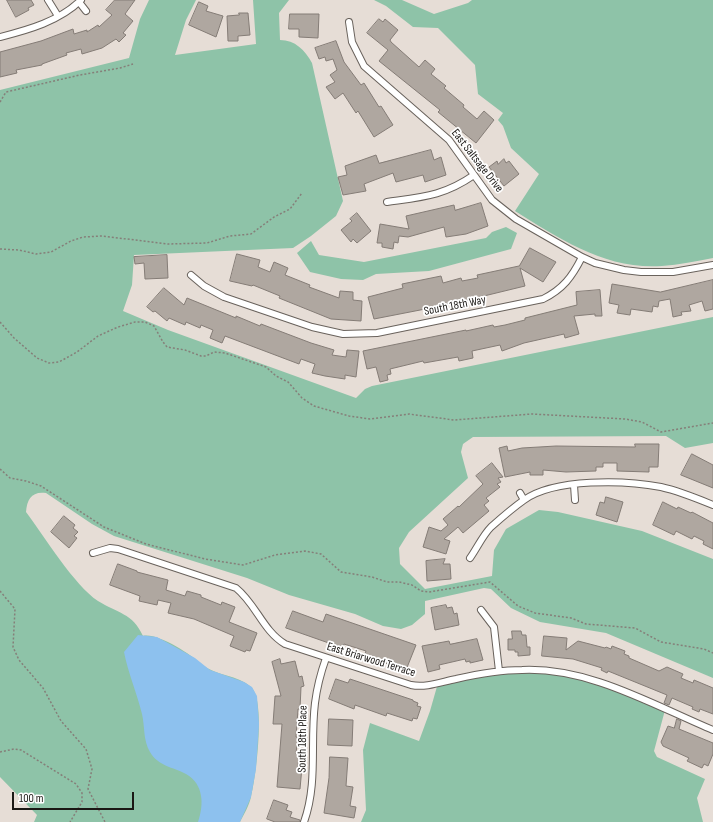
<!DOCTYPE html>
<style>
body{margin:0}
#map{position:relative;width:713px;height:822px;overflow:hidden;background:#e6ddd6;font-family:"Sofia Sans Condensed",sans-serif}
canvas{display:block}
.scale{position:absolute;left:12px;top:792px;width:122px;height:18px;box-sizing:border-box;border:2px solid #1b1815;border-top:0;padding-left:5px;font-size:12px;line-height:14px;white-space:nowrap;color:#1b1815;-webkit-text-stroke:3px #fff;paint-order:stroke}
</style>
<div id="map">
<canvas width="713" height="822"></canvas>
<div class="scale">100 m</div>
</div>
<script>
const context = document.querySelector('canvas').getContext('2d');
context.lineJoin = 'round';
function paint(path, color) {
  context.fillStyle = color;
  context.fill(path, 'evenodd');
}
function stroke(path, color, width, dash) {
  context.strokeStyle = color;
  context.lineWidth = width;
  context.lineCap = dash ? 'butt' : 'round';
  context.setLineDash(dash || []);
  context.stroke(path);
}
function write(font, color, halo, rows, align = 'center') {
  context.font = font + ' "Sofia Sans Condensed",sans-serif';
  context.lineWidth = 3.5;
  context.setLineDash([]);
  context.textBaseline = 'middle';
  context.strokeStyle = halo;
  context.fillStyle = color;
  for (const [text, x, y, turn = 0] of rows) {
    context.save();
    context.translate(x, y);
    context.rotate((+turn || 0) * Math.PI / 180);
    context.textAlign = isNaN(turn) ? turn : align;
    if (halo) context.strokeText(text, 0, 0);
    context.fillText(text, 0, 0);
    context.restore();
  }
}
paint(new Path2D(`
 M149,0H196L186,20L175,55L256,44L253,0H289L279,13L280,40C295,40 305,50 312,63L343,201L336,216L311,236L293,248L134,255L132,285L123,311L168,330L356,398L365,389L372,386L713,317V443L685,448L666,436L473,437L463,444L461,452L468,478L409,532L399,548L400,564L425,589L492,576L494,550L506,529L539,510L558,512L642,531L713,559V678L606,633L540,622L511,608L491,589L484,588L425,601V614L412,625L401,629L383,626L355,614L289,595L247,578L114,536L92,524L46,493C32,491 27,499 26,512C44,536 74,585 98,601C117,613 133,613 143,636C156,632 191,654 201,664C216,676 238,675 251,687C266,700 256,778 251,797C249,806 244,814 240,822H34L37,815L0,777V90L129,58L140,19Z
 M374,0H402L434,14L468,3L472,0H713V258C696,261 679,265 662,266C606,270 560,239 515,211L539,174L511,148L503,126L498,120L503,113L478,94L475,65L438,28L413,27L386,6Z
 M506,227L517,233L511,249L429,271L376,274L363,280L341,279L310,272L297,253L311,241L319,255L364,262L486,238L492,232Z
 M489,672L569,673L665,710L654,751L657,757L705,779L697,798L703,822H361L366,810L363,750L370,723L419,741L430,711L438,683Z`), '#8ec3a8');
paint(new Path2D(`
 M138,635L157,637L195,658L210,670L244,682L252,687L257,696L259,724L256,769L251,797L240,822H198C204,805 204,784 186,774C173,767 158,766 150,752C143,740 145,727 142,714C137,693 128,673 124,652Z`), '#8dc1ee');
const building = new Path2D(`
 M7,0H31L34,5L28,8L29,10L16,17Z
 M115,0H135L125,14L133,21L123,33L126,35L119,42L116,39L102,48L82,54L81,49L66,53L67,55L42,64V65L16,70L17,73L0,77V52L41,41L73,29L74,34L87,30V32L98,25L99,27L112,15L106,10Z
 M199,2L208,6L206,11L223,16L216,37L189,25Z
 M239,13H248L250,35L238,36V41H228L227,16L239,15Z
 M290,14H319L318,38L299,37V29H289Z
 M379,19L383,22L385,19L398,30L390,40L391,42L419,67L425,60L435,69L431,74L446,86L444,88L464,105L463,107L477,119L484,111L494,120L476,143L438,112L440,110L379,61L388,50L367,33Z
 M336,41L344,62L361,85L364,83L379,107L381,106L393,125L374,137L358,111L356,113L343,93L335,99L326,87L335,82L330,75L337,70L333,59L326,61L325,57L319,59L315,48Z
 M431,150L434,160L441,157L446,175L425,182L423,175L396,182L393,173L364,184L366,191L343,195L338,177L347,175L345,166L376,155L379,163Z
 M504,159L506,163L509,161L519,174L504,186L489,167L497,161L498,164Z
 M481,203L488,226L466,234L446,237L444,227L408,237L399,236L398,243L394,242L393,249L382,247V243H377L380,224L409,229L406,216L454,205L455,210Z
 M357,213L371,231L357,243L353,239L351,242L341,230L352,221L350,219Z
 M530,248L556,262L543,282L520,268L525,286L451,304L374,319L368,297L403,288L402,284L441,276L443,283L461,278L462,281L478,278L477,275L519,266Z
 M237,254L260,260L258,267L270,272L274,262L288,268L285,275L310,285L309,287L339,298L340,291L353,292V300L362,301L361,321L331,319L279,298L280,296L253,285L252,286L230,281Z
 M167,255L168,278L145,279L144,263L135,264L134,257Z
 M713,280V309L705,311L702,301L689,305L691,311L681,312L682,315L673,317L670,299L659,301L658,307L653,306L652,312L631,309L630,315L617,313L619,305L609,303L612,284L660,292Z
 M164,288L184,305L187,298L236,318V316L260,326L261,324L311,343L334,350L332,355L346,357L347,350L359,351L356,377L345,375V379L325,376L312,373L315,364L301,359L299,364L225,336L222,343L210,338L213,330L201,325L200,328L186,322L185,325L169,318L167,321L155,311L153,312L147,307Z
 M600,290L602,316H595V314L574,316L579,334L565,338L564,334L524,343L502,351L500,345L472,351L473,358L459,361L458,357L424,363L423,361L390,369L391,374L387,375L388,380L380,382L376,367L367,369L363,351L466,330V331L493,325L494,327L505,325L525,320V318L577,305L576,292Z
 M635,444H659L658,467H649V472L617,471V463H603V467H596V471L566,472L543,470V475H530V472L505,477L499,448L507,446L508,451L522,448L556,446L635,447Z
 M692,454L713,465V488L681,475Z
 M492,463L503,477L498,478L501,482L497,484L500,487L486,498L489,501L484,505L489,511L463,533L458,527L444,539L450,541L446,554L423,547L429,527L441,531L448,525L443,519L458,506L459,507L483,484L476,476Z
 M606,497L623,502L617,522L596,515L600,502L604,503Z
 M663,502L677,509L678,507L691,513L692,512L713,523V549L703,544L704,541L694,536L692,539L676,531L674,535L653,525Z
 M64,516L75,525L73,528L78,532L74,536L77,538L69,548L51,532Z
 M445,559L443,564H450L451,579L427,581L426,561Z
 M118,564L137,571V572L168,580L166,590L185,596L187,591L201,595V597L221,605L222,602L235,607L229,622L257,633L250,651L246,650L245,652L230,646L234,636L194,619L168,613L171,603L158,600L157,605L139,601L140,596L110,585Z
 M446,605L447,608L452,607L454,614L457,613L459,625L435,630L431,608Z
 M293,611L323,622L326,614L416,645L406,670L364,656L366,651L344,644L343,648L286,628Z
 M512,631H521L522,635H526L527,647H530V655L518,656V652H515V650H508V639H512Z
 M544,636L567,638L566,650L578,641L605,648L606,647L611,649L612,646L625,651L624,654L629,656V658L659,671L667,667L683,674L681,678L693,683L694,680L713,688V714L700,709L699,712L692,709L693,707L672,698L669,705L664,703L667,695L608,671L607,673L601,670L602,668L573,659L542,656Z
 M477,639L483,660L470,663V661L466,662L465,659L439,665L440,669L428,672L422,646L449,641L450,644Z
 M280,659L281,664L295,661L299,677L302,676L304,686L301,687L300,709H298L296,737H300V744H297L296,754L299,755L298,767H302L300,789L277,787L282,724H273L275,696H281L272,662Z
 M336,679L348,683L350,679L413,700V701L418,703L417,706L421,707L417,719L413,718L412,721L387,713L386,716L355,705L354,709L329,699Z
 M329,719L353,720L352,746L328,745Z
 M677,719L681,721L679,729L713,743V754L708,766L704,764L702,768L687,761L689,758L663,746L661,742L668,726L674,728Z
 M330,757L348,758L346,786L353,787L350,806L356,807L354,818L324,813L329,778Z
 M274,800L288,805L286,810L292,812L290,817L300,820V822H275L267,819Z`);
paint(building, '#afa7a0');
stroke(building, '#847c76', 1);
const minor = new Path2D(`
 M48,0L58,16
 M79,2L86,11
 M349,22L352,42L364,66L449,140L492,200L516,219L582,257L595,263L624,270L641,272H673L713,265
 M0,37C28,30 60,21 81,0
 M387,202C422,197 444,196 474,175
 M191,275L204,286L224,297L312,327L343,334L377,333L543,299C563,289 572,277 582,257
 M574,485L575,500
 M520,493L524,500
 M93,553L110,548L118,549L236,588C256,604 263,631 285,644L411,685C426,688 441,682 456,679C478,674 500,670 522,670C589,667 653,705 713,730
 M470,558C477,548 483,535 491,527C500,519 514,507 524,500C555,478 625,480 661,487C679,491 696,498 713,505
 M481,610L494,627L499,671
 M304,822C318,783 310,743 315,703C317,687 321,672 326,658`);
stroke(minor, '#69625c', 8);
stroke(new Path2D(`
 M0,102L6,92L80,75L120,68L133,64
 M0,249L19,250L36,254L51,252L71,241L83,237L102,236L168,244L207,243L230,236L251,234L274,217L290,209L302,193
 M0,322L14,338L37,358L49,363L59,362L77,352L98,336L118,327L135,322H145L154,326L163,342L167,347L185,350L201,356H206L214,352L225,353L266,367L276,376L288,382L302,398L314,406L349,416L370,419L409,414L454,420L532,414L625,419L642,422L661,432L713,423
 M0,469L10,478L26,481L41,486L104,527L146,544L205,559L243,565L275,555L305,551L321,554L341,572L372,577L387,582H399L412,585L421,591L429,592L490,582L518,606L535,613L571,618L586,624L635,628L661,642L704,649L713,653
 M0,591L15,609L13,647L19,660L43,688L61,721L86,749L92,769L88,789L105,822
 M0,752L14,749L21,750L76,784L82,793V802L70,822`), '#857f79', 1.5, [2, 2]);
stroke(minor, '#fff', 6);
write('12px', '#1b1815', '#fff', [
 ["East Saltsage Drive",477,161,52],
 ["South 18th Way",455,306,-11],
 ["East Briarwood Terrace",371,660,17],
 ["South 18th Place",303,739,-89]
]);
</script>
